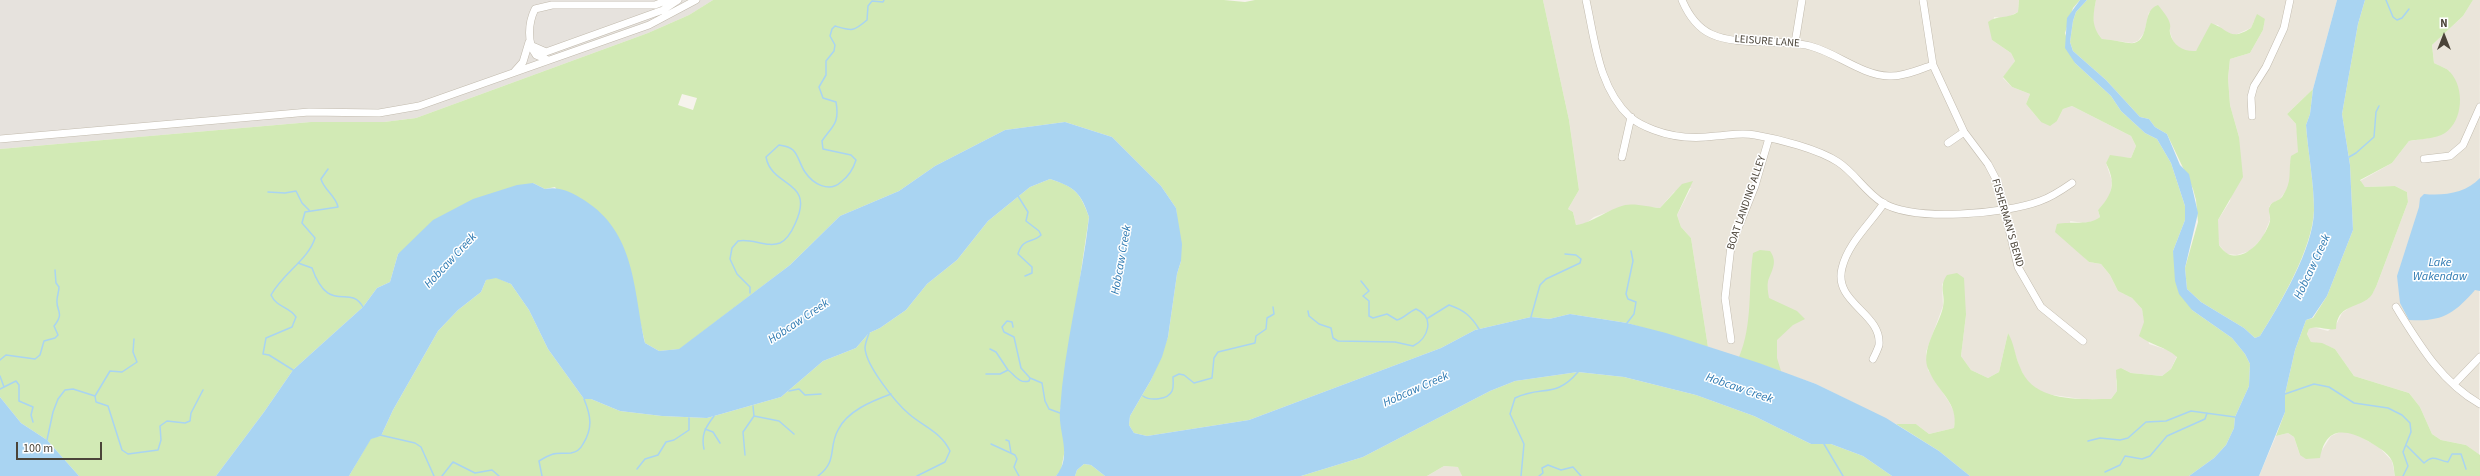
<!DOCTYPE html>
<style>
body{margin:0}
#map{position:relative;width:2480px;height:476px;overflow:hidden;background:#f6f3ec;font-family:"Source Sans 3",sans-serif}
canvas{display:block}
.north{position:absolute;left:2424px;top:16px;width:40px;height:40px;-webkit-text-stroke:3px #fff;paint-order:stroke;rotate:0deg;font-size:11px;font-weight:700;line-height:16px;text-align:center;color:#4b4439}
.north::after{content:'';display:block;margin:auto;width:14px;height:18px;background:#4b4439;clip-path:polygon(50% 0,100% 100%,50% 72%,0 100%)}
.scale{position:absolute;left:16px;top:442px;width:86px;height:18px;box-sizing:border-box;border:2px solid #4b4439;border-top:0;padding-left:5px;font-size:12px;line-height:14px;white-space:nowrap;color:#4b4439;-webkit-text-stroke:3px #fff;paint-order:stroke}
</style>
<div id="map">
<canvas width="2480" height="476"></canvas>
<div class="north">N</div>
<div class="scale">100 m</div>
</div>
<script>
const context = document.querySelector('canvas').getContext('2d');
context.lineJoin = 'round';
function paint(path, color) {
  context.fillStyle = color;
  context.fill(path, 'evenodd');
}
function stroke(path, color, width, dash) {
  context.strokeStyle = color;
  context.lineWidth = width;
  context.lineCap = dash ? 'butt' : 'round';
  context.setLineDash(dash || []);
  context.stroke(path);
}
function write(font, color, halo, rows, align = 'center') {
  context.font = font + ' "Source Sans 3",sans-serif';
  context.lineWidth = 3;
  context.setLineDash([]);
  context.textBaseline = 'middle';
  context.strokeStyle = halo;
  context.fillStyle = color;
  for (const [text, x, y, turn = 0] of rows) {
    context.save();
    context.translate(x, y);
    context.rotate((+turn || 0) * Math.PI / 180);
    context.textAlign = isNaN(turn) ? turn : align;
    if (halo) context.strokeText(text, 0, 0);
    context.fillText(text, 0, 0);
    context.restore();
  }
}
paint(new Path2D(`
 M1543,0H2019L2018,12L2006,18L1994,17L1992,40L2011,53L2015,61L2003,78L2012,87L2030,94L2026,104L2041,122L2057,121L2063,109L2072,106L2131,136L2136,146L2131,158L2110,156L2106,163L2112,181L2110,197L2098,210L2100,217L2095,221L2084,223L2070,221L2075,248L2089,262L2101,264L2110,275L2118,291L2132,298L2142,309L2149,344L2168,350L2177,356L2171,369L2162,376L2131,373L2121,368L2116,380L2117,391L2111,399H2081L2046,394L2028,384L2020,368L2008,333L1999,372L1988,378L1971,370L1961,356L1966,315L1942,283L1943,306L1926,352L1928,370L1949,402L1956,416L1954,428L1929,434L1916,424H1896L1816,384L1708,347L1691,238L1681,227L1677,215L1691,188L1674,192L1660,208L1627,205L1594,217L1585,224L1576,225L1573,212L1568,209L1579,190L1569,120Z
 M2096,0H2337L2313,89L2287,114L2296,124L2298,139V152L2290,163L2291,175L2288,188L2280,199L2271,204L2269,207L2270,220L2263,237L2250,251L2237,255L2227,254L2219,245L2217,231L2218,220L2230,201L2239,137L2230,105L2228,78L2230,59L2250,53L2263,30L2265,19L2254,21L2251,28L2235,35L2224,32L2218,25L2211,24L2200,46L2196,51L2188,52L2179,48L2173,41L2170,32V24L2149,12L2144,33L2138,41L2132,43L2102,39L2094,29L2093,15Z
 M2473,0H2480L2479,455L2466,445L2441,440L2432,434L2420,407L2409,393L2354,376L2335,349L2322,344L2311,342L2307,334L2309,329L2313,327L2328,331L2337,323L2342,313L2354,304L2369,298L2376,287L2408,202L2407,192L2395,186L2365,187L2360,181L2392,163L2409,141L2435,137L2450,71L2434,63L2432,45L2463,16Z
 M2340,432H2351L2379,447L2392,461L2395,476H2259L2276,436L2288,433L2294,437L2300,455L2322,450L2331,436Z
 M1444,466L1459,467L1462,476H1427Z`), '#eae5da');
paint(new Path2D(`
 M0,0H713L689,15L648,33L416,118L384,122H311L0,149Z`), '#e6e2dd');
paint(new Path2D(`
 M713,0H1224L1245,2L1255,0H1543L1569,120L1579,190L1568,209L1573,212L1576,225C1593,223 1608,209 1625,205C1635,203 1650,207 1660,208L1682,184L1693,181L1677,215L1681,227L1691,238L1708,347L1627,323L1570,314L1549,319L1531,317L1475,330L1441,348L1249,420L1147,436L1134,433L1129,425L1130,416L1151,380L1168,337L1177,274L1181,261L1176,208L1161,186L1112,137L1065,122L1005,130L935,166L899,191L840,216L790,265L680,349L659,351L645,343L637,308L555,187L545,189L533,183L398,254L390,282L377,288L363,307L293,370L264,412L216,476H79L47,440L21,423L0,397V149L311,122H384L416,118L648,33L689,15ZM682,94L697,98L693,110L678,105Z
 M2019,0H2080L2073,8L2065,33L2075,63L2111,96L2121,111L2145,133L2157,139L2171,163L2185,206V220L2173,251L2192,310L2232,338L2245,354L2250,364L2249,386L2235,417L2234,428L2226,445L2214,458L2189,476H1970L1939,451L1896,424H1916L1929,434L1954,428C1959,403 1938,392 1929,371C1919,351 1939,326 1943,307C1946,294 1938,288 1947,275L1957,273L1964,278L1966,315L1961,356L1971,370L1988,378L1999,372L2008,333C2014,343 2015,356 2020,367C2033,403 2079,399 2111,399L2117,391L2116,370L2121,368L2131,373L2162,376L2171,369L2177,357C2166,347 2151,345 2139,336L2144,322L2142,309L2132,298L2118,291L2110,275L2101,264L2089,262L2055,232L2057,224C2071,221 2089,226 2100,217L2098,210C2113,194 2116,183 2106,163L2110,155L2131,158L2136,146L2131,136L2072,106L2063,109L2057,121L2050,126L2041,122L2026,104L2030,94L2012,87L2003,77L2015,61L2011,53L1992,40L1988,22C1997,15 2008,19 2018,12Z
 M2087,0H2096C2093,16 2091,26 2102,39C2110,39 2128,44 2134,43C2151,39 2141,10 2158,5C2162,10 2169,18 2170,24C2171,27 2169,30 2170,33C2173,46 2184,52 2196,51L2211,23C2229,29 2229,42 2251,28L2257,14L2265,19L2263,30L2250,53L2230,59L2228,78L2230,105L2239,137L2243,177L2218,220L2219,245C2221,248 2225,252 2228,254C2247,262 2266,236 2270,221C2271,216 2267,210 2270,206C2272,201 2279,201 2282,197C2293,181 2288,173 2291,156L2298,152L2296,124L2287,114L2313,89L2310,114L2306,125C2308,153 2314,182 2314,210C2313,248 2280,304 2260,336L2255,338L2244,328L2201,302L2187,289L2185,268L2198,222L2196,200L2193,189L2167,134L2155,127L2149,119L2140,117L2106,80L2073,51L2070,42L2073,21L2076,12Z
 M2365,0H2473L2463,16L2432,45L2434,63C2439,66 2447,68 2450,72C2465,88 2463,121 2445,133C2436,139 2419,139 2409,141L2392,163L2360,180L2365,187L2395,186L2407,192L2408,202L2376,287C2374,290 2372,296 2369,298C2355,309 2337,305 2336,329C2327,331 2318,325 2309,329L2307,334L2311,342L2322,343L2335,349L2354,376L2409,393L2420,407L2432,434L2441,440L2466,445L2480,455V476H2395C2394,472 2394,465 2392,461C2388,452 2376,446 2368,441C2345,429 2326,426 2320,458L2306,459L2300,455L2294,437L2288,433L2276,436L2285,412V394L2295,350L2306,320L2313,318L2327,296L2353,230L2350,165L2342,114L2358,24Z
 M1050,179C1075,187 1080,192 1089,217L1060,413L1065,449L1061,470L1056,476H349L371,438L381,436L393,410L438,331L458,310L481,292L486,280L495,277L511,284L529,310L548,349L584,399H591L620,411L662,416L707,418L781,397L823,361L856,348L869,333L880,328L906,310L927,284L957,260L988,221L1030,187Z
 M1760,250L1770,251C1778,262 1772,270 1768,281C1767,286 1768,293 1769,298L1797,311L1805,319L1793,325L1777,340V358L1781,371L1739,357C1753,325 1748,287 1753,253Z
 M1578,372L1624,377L1696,395L1754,416L1811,444H1831L1863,456L1892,476H1462L1458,467L1444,466L1427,476H1301L1363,457L1490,391L1515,381Z
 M1084,464L1091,465L1105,476H1075L1077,470Z`), '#d2eab5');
paint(new Path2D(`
 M2080,0H2087L2076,12L2073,21L2070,42L2073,51L2106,80L2140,117L2149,119L2155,127L2167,134L2180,165L2189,174L2198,213L2185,268L2187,289L2201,302L2244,328L2255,338L2260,336C2280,304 2314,248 2314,210C2314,182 2308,153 2306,125L2310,114L2313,89L2337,0H2365L2358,24L2342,114L2350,165L2353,230L2327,296L2312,318L2306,320L2295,350L2285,394V412L2259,476H2189L2214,458L2226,445L2234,428L2235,417L2249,386L2250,364L2245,354L2232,338L2192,310L2179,294L2175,281L2173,251L2185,220V206L2171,163L2157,139L2145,133L2121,111L2111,96L2075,63L2065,48L2067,18Z
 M1065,122L1112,137L1161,186L1176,208L1182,244L1181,261L1177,274L1168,337L1162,357L1151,380L1130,416L1129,425L1134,433L1147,436L1249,420L1441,348L1475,330L1531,317L1549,319L1570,314L1627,323L1666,333L1759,363L1816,384L1886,418L1939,451L1970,476H1892L1863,456L1831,444H1811L1754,416L1696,395L1624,377L1578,372L1515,381L1490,391L1363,457L1301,476H1105L1091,465L1084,464L1077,470L1075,476H1056C1073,456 1058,433 1060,411C1064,346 1082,282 1089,217C1081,193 1075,187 1050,179L1030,187L988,221L957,260L927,284L906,310L880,328L869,333L856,348L823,361L781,397L707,418L662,416L620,411L591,399H584L548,349L529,310L511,284L496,278L486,280L481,292L458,310L438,331L393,410L381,436L371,439L349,476H216L264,412L293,370L363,307L377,288L390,282L398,254L433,220L473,199L517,185L533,183L545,189C559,186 572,192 584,200C636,233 633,289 645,343L659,351L679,349L790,265L840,216L899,191L935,166L1005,130Z
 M2480,178V291L2475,290C2454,314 2442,322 2409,320L2400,303L2397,276L2419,207L2420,198L2424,194C2444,196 2466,193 2480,178Z
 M0,397L21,423L47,440L79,476H0Z`), '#a9d4f2');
stroke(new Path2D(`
 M2386,0L2393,17L2397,20L2402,18L2409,9
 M2349,157L2356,153L2374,137L2376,112L2379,106
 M268,192L285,193L296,191L302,203L309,210
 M1018,196L1028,212L1026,221L1039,231L1041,235C1032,244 1023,237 1018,254L1032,267V273L1025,276
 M298,263L312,268C329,316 350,283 363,307
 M750,293V287L737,274L730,259L732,248L738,241C752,238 767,248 780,243C788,239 792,231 795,224C816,179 772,189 766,157L779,145C785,146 789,146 793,150C799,156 800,165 805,172C813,184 829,193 841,182C849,176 853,170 856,160L851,155L823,149L822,141C832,126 840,124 836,102L823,98L819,87L826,75V61L834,51L835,45L830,36L832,29L835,26C852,31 853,32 867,20L868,6L872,1L883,2L884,0
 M1308,311L1309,316L1319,324L1331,328L1333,338L1338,341L1395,342L1413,346C1429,338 1435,317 1416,309C1408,312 1405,318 1397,320L1387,314L1373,318L1369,316V301L1363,296L1369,291L1361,281
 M1531,317L1540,285L1546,279L1580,263L1581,259L1576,255L1565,254
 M1428,318L1449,305C1464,310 1471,316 1479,329
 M1627,323L1634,314L1636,302L1628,299L1626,294L1633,261L1631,251
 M1013,327L1012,322L1007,321L1002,327L1004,332L1014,337L1021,368L1030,378L1042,383L1045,401L1049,409L1060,413
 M869,333C868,337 865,343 865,348C866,366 896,403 909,414C924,427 941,432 950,451L945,462L917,476
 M990,349L996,352L1008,370
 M0,360L6,355L35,359L40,355L44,341L55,338L58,335L54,326C65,312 56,312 57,300C57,296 59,292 59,287L56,283L55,270
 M293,370L269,355L263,354L266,338L292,327L296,317C289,306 277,308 271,295C284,272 308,260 315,238L302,223L305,212L338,207C336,196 324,190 321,179L328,169
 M986,374H1000L1008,370C1015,375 1019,384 1029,381L1030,378
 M0,376L4,387L0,389
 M4,387L16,381L19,385V401L33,407L31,415L33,422
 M789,391L799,389L805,395L821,394
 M2285,394L2314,384L2329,387L2354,403L2388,408L2402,415L2410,423L2411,432L2403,452L2408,466L2403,476
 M95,396L110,371L122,372L137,362L133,352L134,339
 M1143,396C1150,401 1168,400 1172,391C1174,387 1173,381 1173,377L1179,374L1184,375L1194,383L1212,378L1214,358L1218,352L1255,343L1256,336L1266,329L1267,318L1274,314L1273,307
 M753,406L754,416L779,421L794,434
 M705,429L713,432L720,443
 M380,435L415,443L421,447L434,476
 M47,440L53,412L58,399L65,390L73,389L95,396L96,402L108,406L122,450L128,454L158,450L161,440L160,426L167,421L185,423L190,421L191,413L203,390
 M1006,440L1009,441L1011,453
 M2088,441L2100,438L2120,440L2128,438L2146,422L2166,421L2191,411L2235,417
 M991,444L1015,455L1017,459L1014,467L1019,476
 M1824,444L1843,476
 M2407,446L2424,463C2434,454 2436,460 2448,462L2452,454H2461L2466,469
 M704,449C701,435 705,428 714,416
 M745,455L743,432L754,416
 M637,469L645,459L658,455L666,442L674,440L689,430V418
 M2105,472L2120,465L2125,456L2142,459L2150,456L2167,436L2205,419L2207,413
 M442,476L453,462L475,473L492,470L499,476
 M542,476L539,461C556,451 554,454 571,453C577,452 581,448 583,444C593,428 591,416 584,399
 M818,476C838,461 828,448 838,430C847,411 872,401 891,394
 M1521,476L1524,444L1510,414L1515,398C1542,385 1555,399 1578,372
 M1539,476L1543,473L1542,468L1548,465L1561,470L1573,467L1581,476`), '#a9d4f2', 1.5);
const street = new Path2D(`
 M1586,0C1595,40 1598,87 1630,117C1637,123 1646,127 1654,130C1675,138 1694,139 1716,136C1730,135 1742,132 1755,135C1779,139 1818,149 1838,162C1855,173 1865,192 1883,203C1915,222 2005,214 2040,201C2052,197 2062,190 2072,183
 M1682,0C1688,14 1696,27 1711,34C1739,47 1779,38 1810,46C1837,53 1861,75 1889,76C1903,77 1920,69 1933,65
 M1923,0L1933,65L1964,132L1988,164L1998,183L2018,267L2041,307L2083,341
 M1795,43L1802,0
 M530,45L546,52L663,10L678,0
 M548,60L536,55C527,43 528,23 535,9L552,5H655L668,0
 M515,71L523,62L529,42
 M2252,116L2251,97L2254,86L2266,67L2284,28L2290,0
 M0,139L309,112L379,113L419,106L649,25L696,0
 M1948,143L1964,132
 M1622,157L1631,117
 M2424,159L2450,156L2463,145L2480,107
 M2396,307C2419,344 2441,382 2480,404
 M1731,340L1725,298L1731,246L1755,186L1769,138
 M1873,359C1875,355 1878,349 1879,345C1882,313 1833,303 1842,268C1848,243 1870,224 1884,203
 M2454,384L2480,357`);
stroke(street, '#c2bbae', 8);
stroke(street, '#fff', 7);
write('11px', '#4b4439', '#fff', [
 ["LEISURE LANE",1767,42,4],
 ["BOAT LANDING ALLEY",1747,203,-71],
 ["FISHERMAN'S BEND",2007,223,74]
]);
write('italic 12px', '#2e7ab2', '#fff', [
 ["Hobcaw Creek",1122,260,-80],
 ["Hobcaw Creek",451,261,-47],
 ["Lake",2440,263],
 ["Wakendaw",2440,277],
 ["Hobcaw Creek",2313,267,-65],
 ["Hobcaw Creek",799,322,-34],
 ["Hobcaw Creek",1739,389,19],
 ["Hobcaw Creek",1416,390,-24]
]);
</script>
